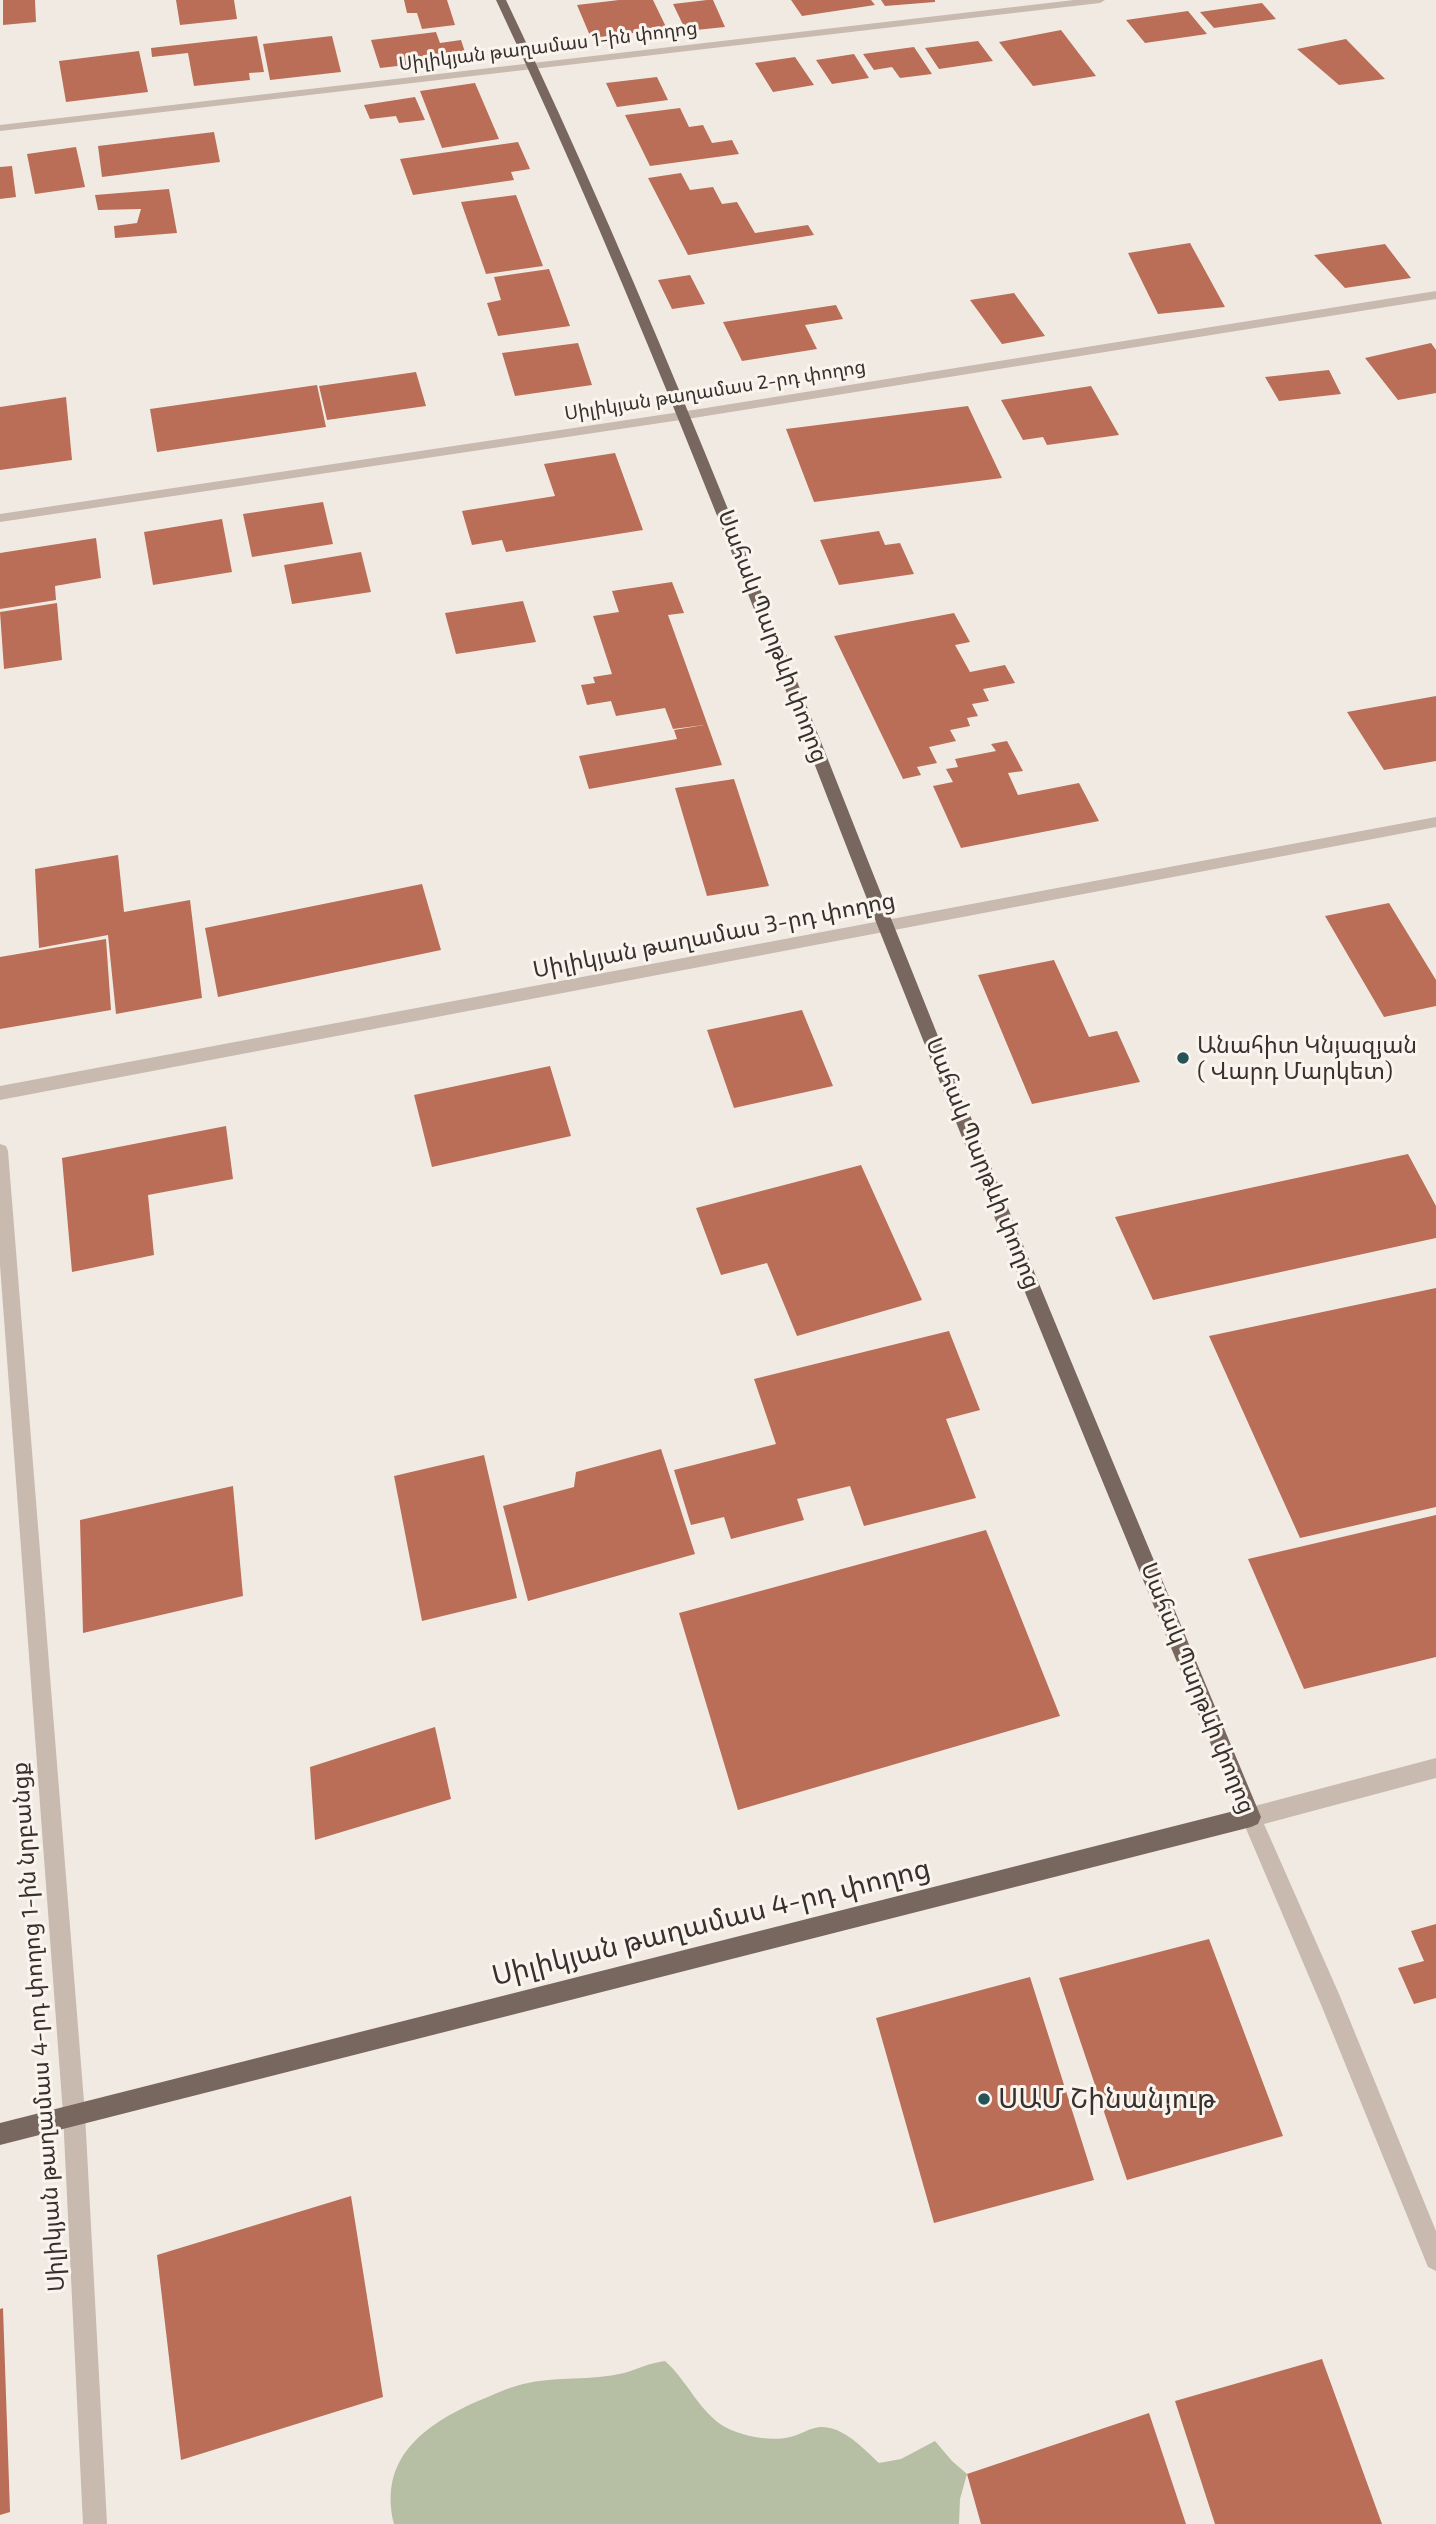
<!DOCTYPE html>
<meta charset="utf-8">
<style>
body{margin:0}
canvas{display:block;background:#f1eae2}
</style>
<canvas width="1436" height="2524"></canvas>
<script>
const context = document.querySelector('canvas').getContext('2d');
context.lineJoin = 'round';
function paint(path, color) {
  context.fillStyle = color;
  context.fill(path, 'evenodd');
}
function stroke(path, color, width, dash) {
  context.strokeStyle = color;
  context.lineWidth = width;
  context.lineCap = dash ? 'butt' : 'round';
  context.setLineDash(dash || []);
  context.stroke(path);
}
function write(font, color, halo, rows, align = 'center') {
  context.font = font + ' "Exo 2","Noto Sans Armenian",sans-serif';
  context.lineWidth = 6;
  context.setLineDash([]);
  context.textBaseline = 'middle';
  context.strokeStyle = halo;
  context.fillStyle = color;
  for (const [text, x, y, turn = 0] of rows) {
    context.save();
    context.translate(x, y);
    context.rotate((+turn || 0) * Math.PI / 180);
    context.textAlign = isNaN(turn) ? turn : align;
    if (halo) context.strokeText(text, 0, 0);
    context.fillText(text, 0, 0);
    context.restore();
  }
}
paint(new Path2D(`
 M665,2361C687,2380 700,2414 727,2428C743,2436 771,2442 790,2437C800,2435 809,2428 820,2427C843,2426 863,2448 879,2463L901,2459L935,2441L952,2461L967,2474L960,2499L959,2524H394C378,2458 424,2425 478,2401C493,2395 507,2388 523,2384C556,2376 591,2381 624,2373C638,2369 649,2363 665,2361Z`), '#b6bfa3');
paint(new Path2D(`
 M3,0H35L36,22L3,25Z
 M176,0H234L237,19L180,25Z
 M404,0H447L455,25L422,29L417,13H407Z
 M619,0H653L667,29L591,38L577,5Z
 M707,0H713L725,27L686,31L673,4Z
 M791,0H871L875,5L802,16Z
 M881,0H935V2L885,6Z
 M1262,3L1276,19L1214,28L1200,12Z
 M1188,11L1207,34L1145,43L1126,20Z
 M1061,30L1096,76L1033,86L999,42Z
 M436,32L440,43L461,40L467,58L380,68L371,40Z
 M257,36L264,72L249,73L250,80L194,86L188,53L152,57L151,48Z
 M332,36L341,72L270,80L263,44Z
 M1346,39L1385,79L1339,85L1297,49Z
 M978,41L993,61L939,69L925,48Z
 M914,47L932,74L900,78L892,67L874,70L863,54Z
 M139,51L148,92L66,102L59,61Z
 M854,54L869,78L832,84L816,60Z
 M795,57L814,85L773,92L755,63Z
 M657,77L668,100L617,107L606,83Z
 M475,83L499,139L442,148L420,91Z
 M415,97L425,120L399,123L396,116L370,119L364,105Z
 M680,108L689,127L703,125L712,143L732,140L739,154L650,166L625,115Z
 M214,132L220,162L102,177L98,146Z
 M518,142L530,169L511,172L514,180L413,195L400,159Z
 M76,147L85,187L35,194L27,154Z
 M12,166L16,197L0,199V167Z
 M681,173L690,190L713,187L722,204L737,202L755,233L808,225L814,235L688,255L648,178Z
 M169,189L177,233L115,238L114,226L137,223L141,209L98,210L95,195Z
 M516,195L543,266L486,274L461,202Z
 M1190,243L1225,307L1158,314L1128,253Z
 M1385,244L1411,278L1345,288L1314,255Z
 M549,269L570,326L498,336L487,303L501,300L494,277Z
 M690,275L705,304L672,309L658,280Z
 M1014,293L1045,336L1002,344L970,300Z
 M836,305L843,319L805,325L817,349L742,361L723,322Z
 M578,343L592,385L515,396L502,353Z
 M1431,343L1436,350V393L1398,400L1365,358Z
 M1329,370L1341,394L1279,401L1265,377Z
 M416,372L426,406L327,420L319,386Z
 M317,385L326,427L157,452L150,409Z
 M1091,386L1119,435L1047,445L1043,437L1023,440L1001,400Z
 M66,397L72,460L0,470V407Z
 M968,406L1002,478L814,502L786,429Z
 M615,453L643,530L506,552L502,540L472,545L462,511L555,496L544,464Z
 M323,502L333,544L252,557L243,514Z
 M222,519L232,572L153,585L144,532Z
 M879,531L885,545L900,543L914,574L839,585L820,540Z
 M96,538L101,578L55,586L56,600L0,609V553Z
 M361,552L371,592L292,604L284,565Z
 M672,582L684,613L668,615L722,765L589,789L579,756L677,739L674,730L704,725L673,729L665,708L616,716L611,701L587,705L581,685L595,683L593,677L612,674L593,616L619,612L612,591Z
 M523,601L536,642L456,654L445,613Z
 M57,603L62,660L4,669L0,612Z
 M954,613L970,642L955,645L970,672L1005,665L1015,683L983,689L989,701L972,704L978,716L967,718L970,726L950,730L956,741L929,747L937,763L917,767L921,775L903,779L834,636Z
 M1436,696V761L1384,770L1347,712Z
 M1007,741L1023,771L1008,773L1018,795L1079,783L1099,821L961,848L933,786L953,782L946,769L958,767L955,759L996,751L991,744Z
 M734,779L769,886L707,896L675,788Z
 M118,855L124,912L190,900L202,998L116,1014L108,935L39,948L35,869Z
 M422,884L441,950L218,997L205,928Z
 M1389,903L1436,980V1006L1384,1017L1325,916Z
 M106,939L111,1010L0,1029V957Z
 M1054,960L1089,1037L1117,1031L1140,1082L1032,1104L978,975Z
 M802,1010L833,1086L734,1108L707,1030Z
 M550,1066L571,1136L432,1167L414,1095Z
 M226,1126L233,1179L148,1195L154,1255L72,1272L62,1158Z
 M1408,1154L1436,1206V1238L1153,1300L1115,1217Z
 M861,1165L922,1300L797,1336L767,1263L721,1275L696,1208Z
 M1436,1288V1507L1300,1538L1209,1336Z
 M949,1331L980,1410L946,1419L976,1498L864,1526L850,1486L797,1499L804,1520L731,1539L724,1517L691,1525L674,1470L776,1444L754,1379Z
 M661,1449L695,1554L528,1601L503,1506L574,1487L576,1472Z
 M484,1455L517,1598L422,1621L394,1476Z
 M233,1486L243,1596L83,1633L80,1520Z
 M1436,1515V1657L1304,1689L1248,1559Z
 M986,1530L1060,1716L738,1810L679,1613Z
 M435,1727L451,1799L315,1840L310,1767Z
 M1436,1924V1998L1414,2004L1398,1968L1424,1961L1411,1931Z
 M1209,1939L1283,2136L1127,2180L1059,1978Z
 M1030,1977L1094,2180L934,2223L876,2018Z
 M351,2196L383,2397L181,2460L157,2255Z
 M3,2308L10,2512L0,2515V2309Z
 M1322,2359L1382,2524H1215L1175,2401Z
 M1149,2413L1186,2524H981L967,2474Z`), '#ba6e57');
paint(new Path2D(`
 M1074,0H1105L1100,3L0,131V125Z
 M1436,291V299L687,419L0,522V514L687,411Z
 M1436,817V827L0,1100V1086Z
 M0,1144L6,1146L8,1151L85,2114L107,2524H83L63,2114L0,1265Z
 M1436,1758V1778L1264,1824L1339,1994L1436,2231V2271L1428,2267L1322,2007L1241,1817L1244,1810L1251,1807Z`), '#c9baaf');
paint(new Path2D(`
 M496,0H506C650,301 769,611 892,921C1011,1221 1137,1519 1261,1817L1258,1824L1251,1827L0,2145V2123L1238,1810C1117,1516 995,1223 878,927C756,615 639,303 496,0Z`), '#78675f');
for (const [x, y, r, color] of [
 [1183,1058,7,"#255356"],
 [984,2099,7,"#255356"]
]) {
  const dot = new Path2D();
  dot.arc(x, y, r, 0, 2 * Math.PI);
  context.fillStyle = color;
  context.fill(dot);
  stroke(dot, '#f9f4ee', 2.5);
}
write('19px', '#38302c', '#f9f4ee', [
 ["Սիլիկյան թաղամաս 1-ին փողոց",548,46,-7],
 ["Սիլիկյան թաղամաս 2-րդ փողոց",715,390,-9]
]);
write('23px', '#38302c', '#f9f4ee', [
 ["Սահակ Պարթևի փողոց",773,636,69],
 ["Սիլիկյան թաղամաս 3-րդ փողոց",714,935,-11],
 ["Սահակ Պարթևի փողոց",983,1163,68],
 ["Սահակ Պարթևի փողոց",1198,1688,68],
 ["Սիլիկյան թաղամաս 4-րդ փողոց 1-ին նրբանցք",38,2027,-94]
]);
write('23px', '#38302c', '#f9f4ee', [
 ["Անահիտ Կնյազյան",1197,1045],
 ["( Վարդ Մարկետ)",1197,1071]
], 'left');
write('28px', '#38302c', '#f9f4ee', [
 ["Սիլիկյան թաղամաս 4-րդ փողոց",711,1922,-14]
]);
write('28px', '#38302c', '#f9f4ee', [
 ["ՍԱՄ Շինանյութ",998,2099]
], 'left');
</script>
